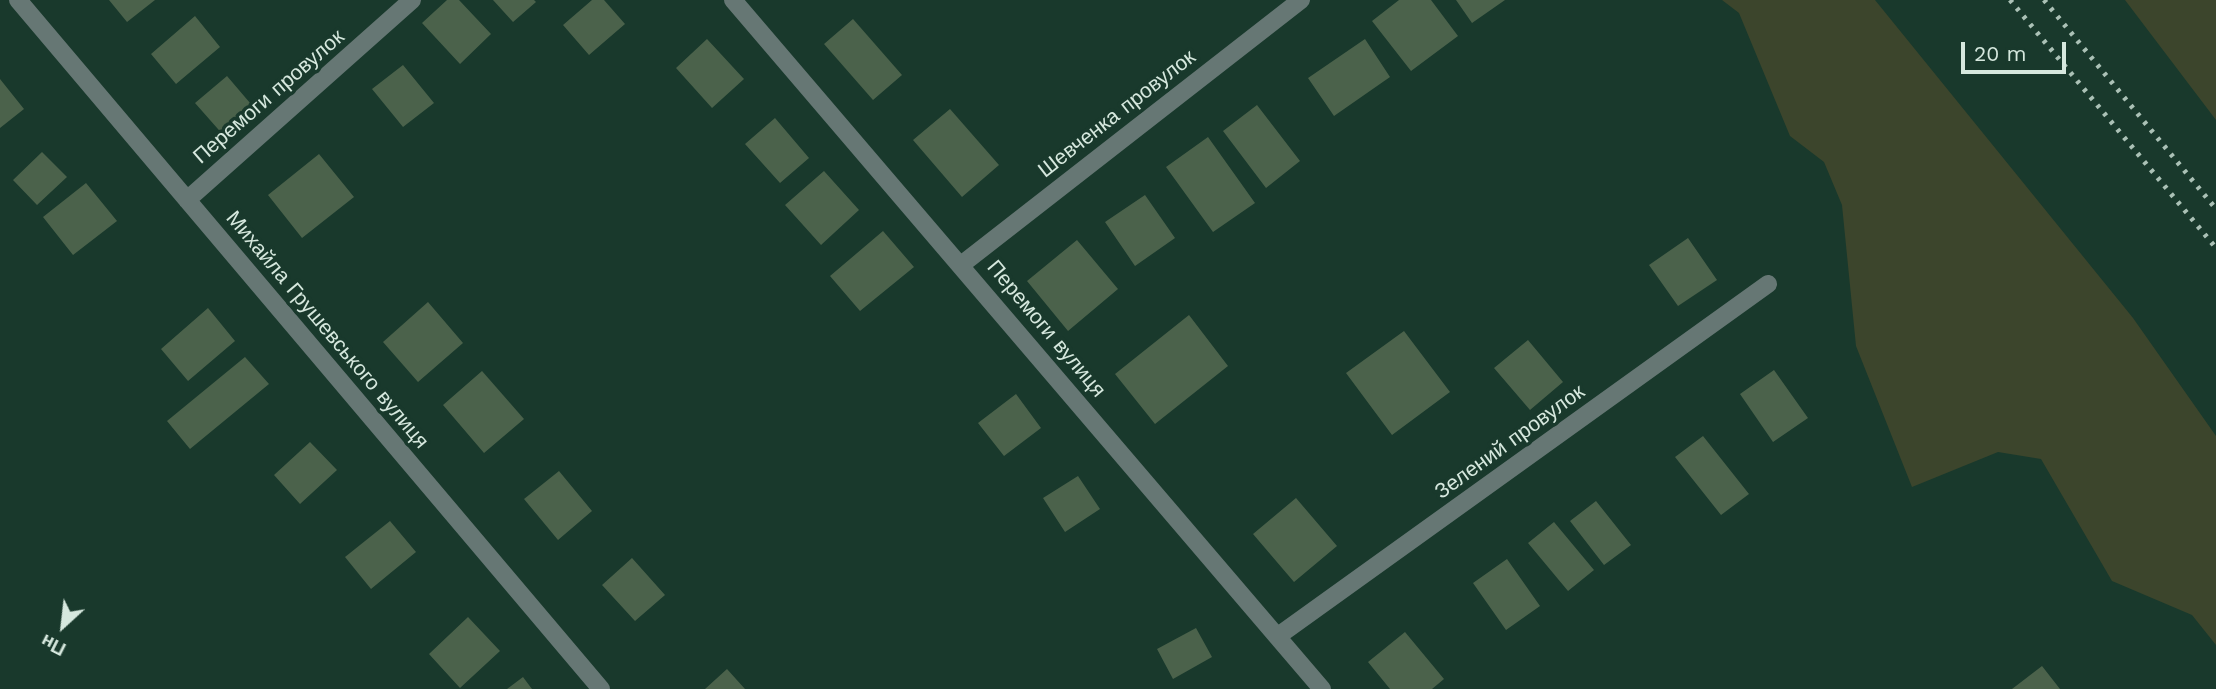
<!DOCTYPE html>
<meta charset="utf-8">
<style>
body{margin:0}
#map{position:relative;width:2216px;height:689px;overflow:hidden;background:#19392c;font-family:"Work Sans",sans-serif}
canvas{display:block}
.north{position:absolute;left:28px;top:591px;width:70px;height:70px;-webkit-text-stroke:5px #19392c;paint-order:stroke;rotate:207deg;font-size:19px;font-weight:700;line-height:28px;text-align:center;color:#d6e8de}
.north::after{content:'';display:block;margin:auto;width:24px;height:32px;background:#d6e8de;clip-path:polygon(50% 0,100% 100%,50% 72%,0 100%)}
.scale{position:absolute;left:1961px;top:42px;width:105px;height:32px;box-sizing:border-box;border:4px solid #d6e8de;border-top:0;padding-left:9px;font-size:21px;line-height:24px;white-space:nowrap;color:#d6e8de;-webkit-text-stroke:5px #19392c;paint-order:stroke}
</style>
<div id="map">
<canvas width="2216" height="689"></canvas>
<div class="north">Пн</div>
<div class="scale">20 m</div>
</div>
<script>
const context = document.querySelector('canvas').getContext('2d');
context.lineJoin = 'round';
function paint(path, color) {
  context.fillStyle = color;
  context.fill(path, 'evenodd');
}
function stroke(path, color, width, dash) {
  context.strokeStyle = color;
  context.lineWidth = width;
  context.lineCap = dash ? 'butt' : 'round';
  context.setLineDash(dash || []);
  context.stroke(path);
}
function write(font, color, halo, rows, align = 'center') {
  context.font = font + ' "Work Sans",sans-serif';
  context.lineWidth = 7;
  context.setLineDash([]);
  context.textBaseline = 'middle';
  context.strokeStyle = halo;
  context.fillStyle = color;
  for (const [text, x, y, turn = 0] of rows) {
    context.save();
    context.translate(x, y);
    context.rotate((+turn || 0) * Math.PI / 180);
    context.textAlign = isNaN(turn) ? turn : align;
    if (halo) context.strokeText(text, 0, 0);
    context.fillText(text, 0, 0);
    context.restore();
  }
}
paint(new Path2D(`
 M1722,0H1875L2133,318L2216,436V645L2192,615L2112,581L2041,459L1998,452L1912,487L1856,346L1842,205L1824,162L1790,136L1739,13Z
 M2125,0H2216V120Z`), '#3c452c');
paint(new Path2D(`
 M109,0H155L127,22Z
 M447,0H459L491,34L460,64L422,23Z
 M493,0H534L536,2L513,22Z
 M592,0H604L625,24L589,55L563,25Z
 M1399,0H1431L1458,36L1411,71L1372,21Z
 M1456,0H1505L1472,23Z
 M195,16L220,47L176,84L151,54Z
 M853,19L902,75L873,100L824,44Z
 M707,39L744,79L712,108L676,68Z
 M1365,39L1390,77L1334,116L1308,78Z
 M403,65L434,103L403,127L372,89Z
 M227,76L256,110L225,137L195,103Z
 M0,79L24,109L0,128Z
 M1257,105L1300,161L1266,188L1223,131Z
 M950,109L999,165L962,197L913,140Z
 M775,118L809,158L780,183L745,144Z
 M1208,137L1255,203L1213,232L1166,167Z
 M42,152L67,177L37,205L13,180Z
 M319,154L354,197L302,238L268,195Z
 M824,171L859,210L821,245L785,205Z
 M86,183L117,221L73,255L43,217Z
 M1145,195L1175,238L1135,266L1105,222Z
 M883,231L914,267L860,311L830,276Z
 M1688,238L1717,280L1678,306L1649,265Z
 M1077,240L1118,289L1068,331L1027,281Z
 M428,302L463,343L418,382L383,342Z
 M208,308L235,341L188,381L161,349Z
 M1189,315L1228,366L1155,424L1115,374Z
 M1404,331L1450,392L1392,435L1346,373Z
 M1528,340L1563,382L1530,410L1494,368Z
 M245,357L269,384L190,449L167,421Z
 M1774,370L1808,418L1773,442L1740,394Z
 M482,371L524,419L484,453L443,405Z
 M1016,394L1041,428L1004,456L978,423Z
 M1703,436L1749,494L1721,515L1675,457Z
 M310,442L337,470L300,504L274,475Z
 M559,471L592,511L558,540L524,499Z
 M1078,476L1100,509L1065,532L1043,498Z
 M1296,498L1337,546L1294,582L1253,534Z
 M1596,501L1631,545L1604,565L1570,521Z
 M390,521L416,552L371,589L345,557Z
 M1554,522L1594,570L1568,591L1528,543Z
 M632,558L665,595L635,621L602,585Z
 M1507,559L1540,606L1506,630L1473,583Z
 M468,617L500,651L460,688L429,654Z
 M1196,628L1212,657L1173,679L1157,649Z
 M1405,632L1444,679L1432,689H1390L1368,662Z
 M2042,666L2060,689H2012Z
 M727,669L745,689H705Z
 M523,677L532,689H507Z`), '#4b624b');
stroke(new Path2D(`
 M18,0L601,689
 M733,0L1322,689
 M187,200L412,0
 M961,265L1301,0
 M1278,636L1768,284`), '#667774', 18);
stroke(new Path2D(`
 M2010,0L2216,248
 M2044,0L2216,209`), '#abc1b6', 5, [3.5, 7]);
write('21px', '#d6e8de', '#19392c', [
 ["Перемоги провулок",269,97,-41],
 ["Шевченка провулок",1117,114,-38],
 ["Перемоги вулиця",1046,329,50],
 ["Михайла Грушевського вулиця",327,330,50],
 ["Зелений провулок",1510,442,-36]
]);
</script>
